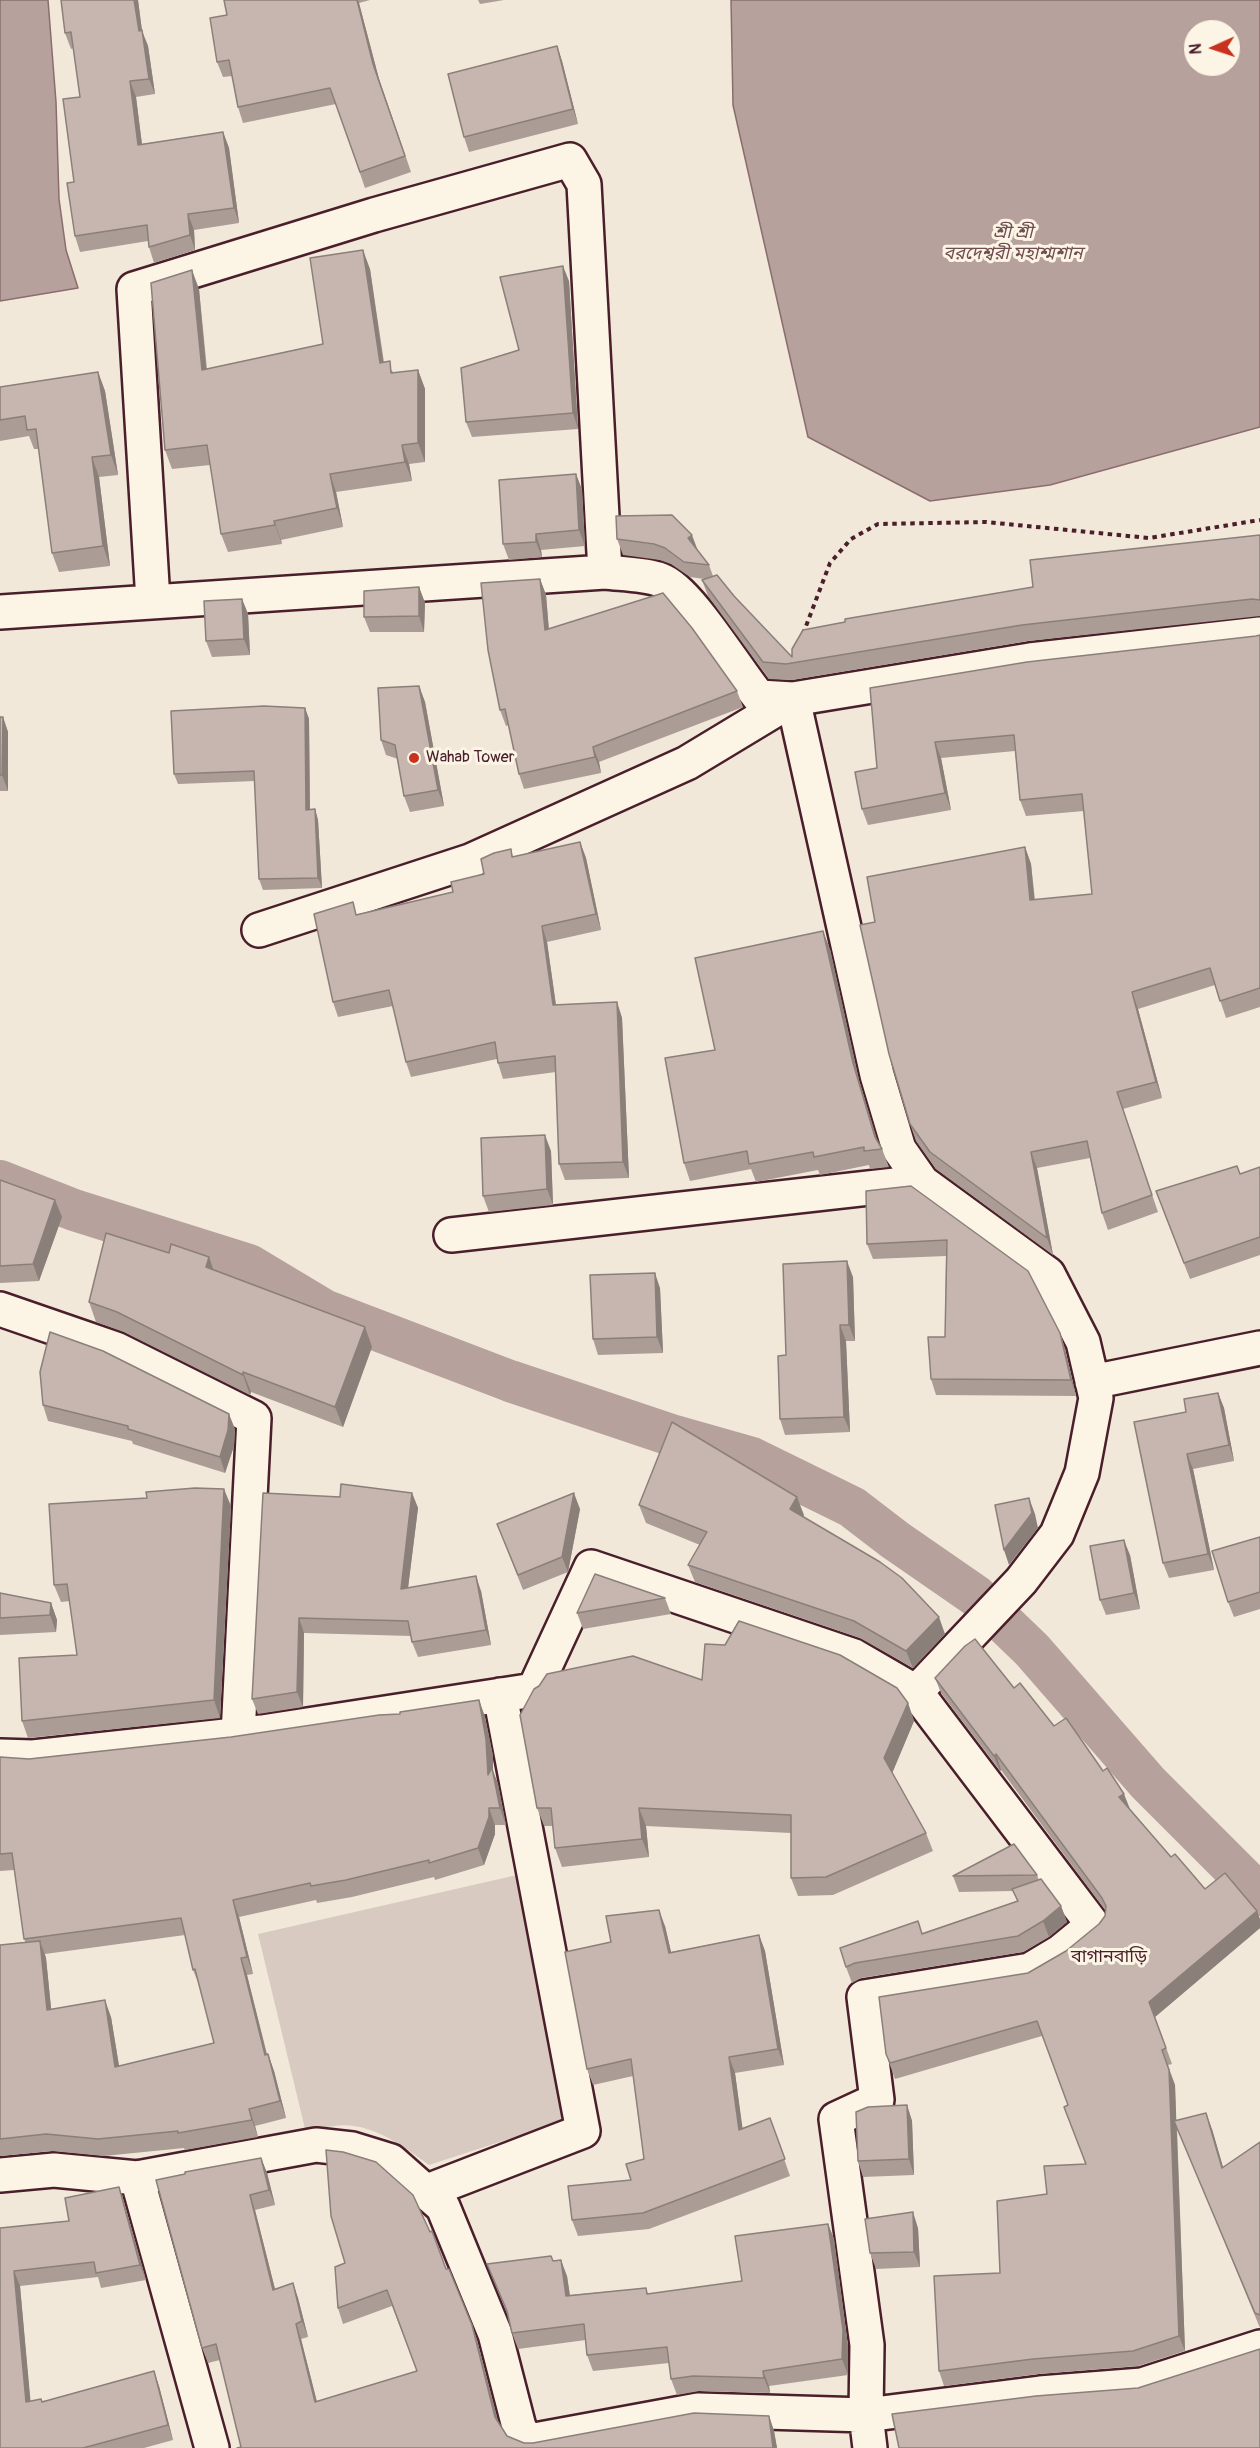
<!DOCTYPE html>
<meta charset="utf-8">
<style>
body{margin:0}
#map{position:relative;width:1260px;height:2448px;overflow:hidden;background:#f1e8da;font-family:Pangolin,sans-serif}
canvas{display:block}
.north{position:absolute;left:1182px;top:18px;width:60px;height:60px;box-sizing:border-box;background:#fcf5e5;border:2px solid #b59f9b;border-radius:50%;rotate:267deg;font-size:16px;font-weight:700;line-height:24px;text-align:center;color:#4a1f2b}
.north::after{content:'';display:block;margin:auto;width:21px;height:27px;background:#c8321e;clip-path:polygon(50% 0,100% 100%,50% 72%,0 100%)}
</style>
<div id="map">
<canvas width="1260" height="2448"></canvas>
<div class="north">N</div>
</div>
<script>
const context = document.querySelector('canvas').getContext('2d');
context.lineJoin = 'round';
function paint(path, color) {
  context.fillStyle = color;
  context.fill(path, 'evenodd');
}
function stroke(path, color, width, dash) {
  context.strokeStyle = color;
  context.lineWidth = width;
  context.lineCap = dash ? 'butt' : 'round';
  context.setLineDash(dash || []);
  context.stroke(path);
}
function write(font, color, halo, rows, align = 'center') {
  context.font = font + ' Pangolin,"Noto Sans Bengali",sans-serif';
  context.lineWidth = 6;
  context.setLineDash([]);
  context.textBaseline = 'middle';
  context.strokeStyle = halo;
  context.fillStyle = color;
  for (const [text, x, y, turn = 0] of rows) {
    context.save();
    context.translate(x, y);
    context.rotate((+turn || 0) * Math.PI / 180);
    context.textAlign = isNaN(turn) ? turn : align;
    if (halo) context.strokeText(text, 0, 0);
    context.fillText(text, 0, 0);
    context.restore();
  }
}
paint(new Path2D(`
 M517,1875L567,2120L429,2165C401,2145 370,2121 334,2126C324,2127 315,2131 306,2133L258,1934Z`), '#d8cac0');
const water = new Path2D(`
 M0,0H48L56,102L59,199L66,250L78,288L0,301Z
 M731,0H1260V427L1050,485L930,501L808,437L733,105ZM1194,30H1230V66H1194Z`);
paint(water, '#b6a19c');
stroke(water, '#8b6d6f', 1.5);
stroke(new Path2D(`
 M0,1181L74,1210L249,1265L324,1310L510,1381L671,1435L752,1458L852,1507L895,1540L976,1596L1032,1650L1148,1783L1260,1895`), '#b6a19c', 42);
const minor = new Path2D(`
 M153,601L134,289L374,215L570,160L584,184L605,572
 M0,612L605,572C623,574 644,574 661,580C689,590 737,671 759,697L793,699L1030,660L1260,634
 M259,930L470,861L687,763L793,699L877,1075L899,1149L922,1182L1048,1274L1083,1342L1096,1398L1082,1473L1057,1534L1021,1581L916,1692L1093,1925L1060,1952L1030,1970L864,1997L877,2100L836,2119L867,2345L866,2415L870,2448
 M451,1235L922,1182
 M0,1309L116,1349L254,1418L238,1735
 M1092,1382L1260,1348
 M0,1756L33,1757L262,1732L534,1690L591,1567L854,1656L916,1692
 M0,2175L54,2170L137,2178L316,2145L352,2149L391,2161L443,2207L495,2334L519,2427L524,2437L535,2440L698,2410L866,2415L1040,2393L1142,2385L1260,2347
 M137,2178L212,2448
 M425,2192L583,2131L500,1695`);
stroke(minor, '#4a1f2b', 38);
stroke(new Path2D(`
 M803,634L830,563L851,539L878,524L986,522L1149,538L1260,520`), '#4a1f2b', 4, [4.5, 4.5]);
stroke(minor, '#fcf5e5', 33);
paint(new Path2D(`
 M61,0H138L142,31L148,46L155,94L136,97L142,144L223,132L229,148L239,223L194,230L195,250L154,263L149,247L148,241L80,252L75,236L74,182L80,97L74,48L71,49L65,33Z
 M224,0H370L359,3L379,79L411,172L365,188L336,104L243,123L238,107L232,76L223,77L217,62L227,15Z
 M478,0H504L480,4Z
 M557,46L562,61L578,124L469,152L464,137Z
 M370,269L384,362L394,373L418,370L425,389V462L409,464L412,481L336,492L343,527L281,540L282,544L228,552L221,534L210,465L172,469L165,450L199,289L207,369L323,344Z
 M569,281L578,429L472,437L466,422Z
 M98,372L105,391L118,475L99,477L110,566L59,572L52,553L39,449H34L29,436L0,441V387Z
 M576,474L582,490L585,546L541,550L542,557L509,560L503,544Z
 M1260,535V616L1028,641L792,680L769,679L708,596L702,580L704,579L690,577L671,564L660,560L623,555L617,539L698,551L709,565L713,576L734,596L792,657L1033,587Z
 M540,579L546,595L549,629L737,691L743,707L599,762L601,773L524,789L519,774L509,725L506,726L500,710Z
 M419,587L425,603L424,632H370L364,617Z
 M242,599L248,614L250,655L212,657L206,641Z
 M1260,635V1007L1226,1018L1215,985L1138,1009L1162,1098L1123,1109L1158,1212L1108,1230L1102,1213L1090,1158L1037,1168L1053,1255L936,1169L916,1141L910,1124L875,922L1025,847L1031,864L1035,900L1092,894L1084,811L1026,816L1020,800L1015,751L941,758L951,810L868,825L862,809L877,768L870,688L1256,636Z
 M419,686L425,702L444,806L410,812L404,796L398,759L386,755L381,740Z
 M305,708L309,719L310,810L315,809L318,820L322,888L263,890L259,879L255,781L178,784L174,774Z
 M0,717H3L8,732V791H0Z
 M580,842L586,858L601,930L547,942L556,1005L617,1002L622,1018L629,1178L565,1180L559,1164L556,1072L503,1079L498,1063L497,1059L411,1077L406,1062L393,1006L338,1017L333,1002L358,914L453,892L484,874L511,849L513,857Z
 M830,949L859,1080L877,1140L882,1149L889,1167L870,1169L869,1165L820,1175L818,1170L756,1182L751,1169L690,1181L684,1163L715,1050Z
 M551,1151L553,1205L489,1212L483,1196Z
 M1260,1167V1255L1190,1279L1162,1208L1240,1174Z
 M0,1180L55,1200L62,1217L39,1281L0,1283Z
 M911,1186L1060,1333L1065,1349L1076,1396L936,1395L931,1379L945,1337L946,1256L873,1259L867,1244Z
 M214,1269L365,1327L372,1347L343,1427L251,1392L250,1395L124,1332L96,1322L89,1302Z
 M853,1277L855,1341H846L850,1432L785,1435L780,1419L786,1355Z
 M660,1288L663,1353L598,1355L593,1339Z
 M1218,1393L1224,1408L1234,1461L1193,1469L1214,1570L1169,1578L1163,1563L1186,1412Z
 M43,1405L235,1429L234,1446L225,1473L133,1444L132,1441L48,1421Z
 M412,1493L418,1508L408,1588L481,1591L491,1645L418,1657L412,1642L411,1636L304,1633L303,1707L258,1714L252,1699L340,1497Z
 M147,1498L231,1506L220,1718L28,1738L22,1721L77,1655L70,1601L61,1602L54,1585Z
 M639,1505L804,1515L803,1516L945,1634L913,1668L860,1638L695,1582L688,1565L700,1545L646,1523Z
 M580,1509L568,1572L523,1590L497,1524Z
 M1260,1537V1609L1234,1617L1228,1602Z
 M1130,1555L1140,1609L1106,1615L1100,1600Z
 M0,1593L51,1603L57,1620L56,1632L0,1635Z
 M665,1598L671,1614L583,1629L577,1613Z
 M935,1678L1014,1688L1103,1771L1130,1809L1171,1857L1205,1889L1260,1919V1928L1155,2017L1172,2064L1168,2065L1175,2085L1176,2121L1212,2129L1223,2168L1260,2142V2328L1177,2127L1185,2351L1138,2366L1038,2374L944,2386L939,2371L1000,2273L1047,2194L1085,2164L1068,2105L1042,2036L895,2079L886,2054L1066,1951L1099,1924L1105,1916V1910L1001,1770L1000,1771L941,1693Z
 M702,1680L908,1703L914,1721L892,1773L926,1833L933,1851L833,1895L798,1896L791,1878V1833L646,1826L649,1857L562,1867L555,1848L553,1826H544L537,1808Z
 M479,1700L485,1717L493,1756V1771L498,1784L506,1825H495V1834L484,1865L435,1880L434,1877L352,1897L317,1903L316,1900L239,1917L253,1974L247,1975L267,2054H268L274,2071L286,2118L255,2126L258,2137L185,2150L184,2148L104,2156L52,2151L0,2156V1945L25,1942L14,1870L0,1871V1757L29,1759L231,1737L400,1714ZM185,1935L193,1970L200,1987L214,2043L119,2066L111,2017L51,2009L46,1958L45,1954Z
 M1037,1875L1039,1880L1061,1906L1067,1922L1049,1937L1023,1952L861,1978L852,1983L846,1967L918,1921L922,1933L1017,1901L1013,1891L959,1892L953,1876Z
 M665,1926L671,1952L759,1935L765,1951L784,2065L735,2073L742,2128L770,2118L790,2176L649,2229L578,2236L572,2220L631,2180L644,2159L633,2076L593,2085L587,2069L611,1942Z
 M907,2105L912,2121L914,2175L863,2177L858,2161Z
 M261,2158L267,2173L275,2205L255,2210L275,2289L293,2283L298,2298L308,2337L301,2339L317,2402L417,2371L392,2306L343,2324L338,2308L446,2269L472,2325L477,2340L498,2422L507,2436L524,2443H533L769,2416L774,2431L777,2448L241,2447L220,2360L208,2363L202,2348Z
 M119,2187L124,2202L146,2280L101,2288L98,2277L20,2286L30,2401H42L159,2386L173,2440L144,2448H0V2228L69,2221Z
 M828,2224L834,2239L848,2346V2375L769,2386L770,2393L699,2391L677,2395L671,2379L669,2363L593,2371L587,2355L586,2340L518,2349L512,2333L508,2316L487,2264L553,2261L567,2276L570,2295L646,2288L648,2294L742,2281Z
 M918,2228L920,2267L876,2269L870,2253Z`), '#ab9d96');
paint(new Path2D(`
 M134,0H138L142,31L148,46L155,94L149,79L139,31Z
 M357,0H358L359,3L379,79L411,172L373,64Z
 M557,46L562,61L578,124L573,109Z
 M130,81L136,97L144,161L138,145Z
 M223,132L229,148L239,223L234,208Z
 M188,214L194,230L195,250L190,235Z
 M363,250L370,269L386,382L380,363Z
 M563,266L569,281L578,429L573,413Z
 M192,270L199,289L208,389L202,370Z
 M418,370L425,389V462L418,443Z
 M98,372L105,391L118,475L111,455Z
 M402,445L409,464L412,481L405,462Z
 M92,457L99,477L110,566L103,546Z
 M330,474L336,492L343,527L337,508Z
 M576,474L582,490L585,546L579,530Z
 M274,521L281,540L282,544L275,525Z
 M536,534L541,550L542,557L536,542Z
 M692,535L698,551L688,538Z
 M540,579L546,595L550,646L545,630Z
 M419,587L425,603L424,632L419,616Z
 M242,599L248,614L250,655L244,639Z
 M419,686L425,702L444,806L438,790Z
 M305,708L309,719L310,820L306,810Z
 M3,717L8,732V791L2,775Z
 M935,742L941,758L951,810L945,793Z
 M593,747L599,762L601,773L595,757Z
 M315,809L318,820L322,888L318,878Z
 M580,842L586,858L601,930L596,914Z
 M1025,847L1031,864L1036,917L1030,900Z
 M542,926L547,942L558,1020L553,1005Z
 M823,931L830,949L859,1080L880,1149L875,1137L853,1063Z
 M1132,992L1138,1009L1162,1098L1156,1082Z
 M617,1002L622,1018L629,1178L623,1162Z
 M545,1135L551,1151L553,1205L547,1189Z
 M1031,1152L1037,1168L1053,1255L1047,1238Z
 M55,1200L62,1217L39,1281L33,1264Z
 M209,1257L216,1277L206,1267Z
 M847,1261L853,1277L855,1341L849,1325Z
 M655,1273L660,1288L663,1353L657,1337Z
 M840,1325L846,1341L850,1432L844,1417Z
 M365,1327L372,1347L343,1427L335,1407Z
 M1060,1333L1065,1349L1076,1396L1071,1380Z
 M243,1372L251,1392L250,1395L243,1375Z
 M1218,1393L1224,1408L1234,1461L1229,1445Z
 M229,1414L235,1429L234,1446L225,1473L220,1457Z
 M1187,1454L1193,1469L1214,1570L1208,1554Z
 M224,1489L231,1506L220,1718L214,1700Z
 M412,1493L418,1508L406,1604L401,1589Z
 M574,1493L580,1509L568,1572L562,1557Z
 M797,1497L804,1515L797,1527L790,1509Z
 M1029,1498L1035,1514L1038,1528L1009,1565L1004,1550Z
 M1124,1540L1130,1555L1140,1609L1134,1593Z
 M476,1576L481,1591L491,1645L486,1630Z
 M51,1603L57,1620L56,1632L50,1615Z
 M939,1617L945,1634L913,1668L906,1651Z
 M299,1618L304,1633L303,1707L297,1692Z
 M479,1700L485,1717L493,1756V1771L498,1784L506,1825L488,1775Z
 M908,1703L914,1721L891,1776L884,1758Z
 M996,1754L1001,1770L1000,1771L994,1756Z
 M1124,1794L1130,1809L1119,1797Z
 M489,1808L495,1825V1834L484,1865L478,1848Z
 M639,1808L646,1826L649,1857L642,1839Z
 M233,1900L239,1917L253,1974L247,1957Z
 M1061,1906L1067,1922L1049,1937L1043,1921Z
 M659,1910L665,1926L675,1969L669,1953Z
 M1257,1911L1260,1919V1928L1155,2017L1149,2002Z
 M759,1935L765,1951L784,2065L778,2049Z
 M40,1941L46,1958L53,2027L47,2010Z
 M241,1958L247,1975L271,2072L265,2055Z
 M105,2000L111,2017L122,2084L115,2067Z
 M268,2054L274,2071L286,2118L280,2101Z
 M729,2057L735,2073L745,2146L739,2130Z
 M1169,2070L1175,2085L1185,2351L1179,2336Z
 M907,2105L912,2121L914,2175L909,2159Z
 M249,2109L255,2126L258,2137L252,2120Z
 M1206,2113L1212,2129L1228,2184L1222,2168Z
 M261,2158L267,2173L275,2205L269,2190Z
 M119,2187L124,2202L146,2280L140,2265Z
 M250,2195L255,2210L279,2305L273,2290Z
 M913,2212L918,2228L920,2267L914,2252Z
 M828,2224L834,2239L848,2346V2375L842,2359Z
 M561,2260L567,2276L572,2311L566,2296Z
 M14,2271L20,2286L32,2417L26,2402Z
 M293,2283L298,2298L308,2337L302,2321Z
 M296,2324L301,2339L321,2418L315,2402Z
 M472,2325L477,2340L501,2432L495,2417Z
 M154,2371L159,2386L173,2440L168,2425Z
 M763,2371L769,2386L770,2393L764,2378Z
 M769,2416L774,2431L777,2448H773Z`), '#8b7f7a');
const building = new Path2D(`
 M61,0H134L139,31L142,30L149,79L130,81L138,145L223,132L234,208L188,214L190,235L149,247L147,225L75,236L67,183L74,182L63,99L80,97L71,32L65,33Z
 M224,0H357L373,64L405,156L360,172L330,88L238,107L229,60L217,62L210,18L227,15Z
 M557,46L573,109L464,137L448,74Z
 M363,250L380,363L390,361L391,373L418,370V443L402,445L405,462L330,474L337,508L274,521L275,525L221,534L207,445L165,450L151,283L192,270L202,370L323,344L310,258Z
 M563,266L573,413L466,422L461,368L519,350L500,277Z
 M98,372L111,455L92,457L103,546L52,553L36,429L27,430L25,416L0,420V387Z
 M576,474L579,530L536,534V542L503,544L499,480Z
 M672,515L692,535L688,538L709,565L684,562L665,548L654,544L617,539L616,516Z
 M1260,535V600L1252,599L1022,625L786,664L763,662L702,580L717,575L734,596L792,657V649L803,630L845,622V619L1033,587L1030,560Z
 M540,579L545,630L663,593L692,628L737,691L593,747L595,757L519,774L505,709L500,710L488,650L481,583Z
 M419,587V616L364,617V591Z
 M242,599L244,639L206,641L204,601Z
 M1260,635V988L1220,1001L1210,968L1132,992L1156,1082L1117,1092L1152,1195L1102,1213L1087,1141L1031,1152L1047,1238L930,1152L910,1124L889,1054L860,925L875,922L867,877L1025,847L1030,900L1092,894L1082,794L1020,800L1014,735L935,742L945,793L862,809L855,772L877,768L870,688L1027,662L1256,636Z
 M419,686L438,790L404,796L395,745L381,740L378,688Z
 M264,706L305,708L306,810L315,809L318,878L259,879L254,771L174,774L171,711Z
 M0,717H3L2,775H0Z
 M580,842L596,914L542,926L553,1005L617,1002L623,1162L559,1164L555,1056L498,1063L495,1042L406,1062L389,990L333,1002L314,914L353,902L356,915L453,892L451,882L484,874L481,859L494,853L511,849L512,857Z
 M823,931L853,1063L875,1137L882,1149L864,1151V1147L814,1157L813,1152L749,1164L747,1151L684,1163L665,1058L715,1050L695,958Z
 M545,1135L547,1189L483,1196L481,1138Z
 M1237,1166L1240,1174L1260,1167V1237L1184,1263L1156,1191Z
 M0,1180L55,1200L33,1264L0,1266Z
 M911,1186L1028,1271L1060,1333L1071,1380L931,1379L928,1337H945L947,1240L867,1244L866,1191Z
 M106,1233L169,1253L171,1244L209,1257L206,1267L365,1327L335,1407L243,1372V1375L117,1312L89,1302Z
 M847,1261L849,1325H840L844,1417L780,1419L778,1356L786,1355L783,1264Z
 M655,1273L657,1337L593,1339L590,1275Z
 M50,1332L103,1351L229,1414L228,1430L220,1457L128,1429V1426L43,1405L40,1372Z
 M1218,1393L1229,1445L1187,1454L1208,1554L1163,1563L1134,1422L1186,1412L1184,1399Z
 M672,1422L797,1497L790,1509L880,1562L902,1578L939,1617L906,1651L854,1621L688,1565L707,1532L639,1505Z
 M341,1484L412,1493L401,1589L476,1576L486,1630L412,1642L408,1621L299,1618L297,1692L252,1699L263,1493L340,1497Z
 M195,1488L224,1489L214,1700L22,1721L19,1658L77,1655L67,1584L54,1585L49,1504L147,1498L146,1492Z
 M574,1493L562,1557L518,1575L497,1524Z
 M1029,1498L1032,1513L1004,1550L995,1505Z
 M1260,1537V1592L1228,1602L1212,1551Z
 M1124,1540L1134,1593L1100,1600L1090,1546Z
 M595,1574L665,1598L577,1613Z
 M0,1593L51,1603L50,1615L0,1618Z
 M739,1621L840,1655L897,1688L908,1703L884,1758L926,1833L826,1877L791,1878V1815L639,1808L642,1839L555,1848L551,1808H537L520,1715L534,1689L539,1686L547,1674L633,1656L702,1680L705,1644L725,1645Z
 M975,1639L1014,1688L1020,1683L1054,1726L1066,1718L1103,1771L1107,1768L1124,1794L1119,1797L1171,1857L1175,1854L1205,1889L1225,1873L1257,1911L1149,2002L1166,2048L1162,2050L1169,2070L1179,2336L1133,2351L1033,2359L939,2371L934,2276L1000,2273L997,2201L1047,2194L1044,2166L1086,2164L1064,2107L1068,2105L1037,2021L890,2063L886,2054L879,1997L1028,1973L1066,1951L1099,1924L1105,1916L1106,1906L1102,1898L996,1754L994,1756L935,1678L965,1646Z
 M479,1700L486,1739L488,1775L492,1768L500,1808H489V1817L478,1848L429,1863V1860L346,1880L311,1886L310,1883L233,1900L247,1957L241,1958L265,2055L268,2054L280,2101L249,2109L252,2120L178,2133V2131L98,2139L46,2134L0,2139V1945L40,1941L47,2010L105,2000L115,2067L214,2043L195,1969L193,1970L181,1918L24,1939L12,1853L0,1854V1757L29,1759L231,1737L379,1715L400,1714V1712Z
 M1014,1844L1037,1875L953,1876Z
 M1041,1879L1061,1906L1043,1921L1018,1936L855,1963L846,1967L840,1948L918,1921L922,1934L1018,1901L1012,1889Z
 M659,1910L669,1953L759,1935L778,2049L729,2057L739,2130L770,2118L785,2159L643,2213L572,2220L568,2186L631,2180L626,2164L644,2159L631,2059L587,2069L565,1952L611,1942L606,1916Z
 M907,2105L909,2159L858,2161L856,2112L868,2107Z
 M1206,2113L1222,2168L1260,2142V2315L1255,2313L1174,2121Z
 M326,2150L343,2152L376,2162L413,2195L430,2232L432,2231L446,2269H449L472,2325L495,2417L507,2436L524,2443H533L694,2413L769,2416L773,2448H237L241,2447L216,2344L202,2348L156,2180L185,2174V2172L261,2158L269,2190L250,2195L273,2290L293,2283L302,2321L296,2324L315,2402L417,2371L387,2290L338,2308L335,2267L345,2263L331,2216Z
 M119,2187L140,2265L96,2273L94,2262L14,2271L26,2402L41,2399L42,2402L154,2371L168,2425L83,2448H0V2228L69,2221L65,2198Z
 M913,2212L914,2252L870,2253L865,2219Z
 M828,2224L843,2330L842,2359L763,2371L764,2378L693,2376L671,2379L667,2347L587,2355L584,2324L512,2333L507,2311L487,2264L551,2256L553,2261L561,2260L566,2296L646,2288L647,2294L742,2281L735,2236Z
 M1260,2349V2448H899L892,2414L1036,2396L1138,2388Z`);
paint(building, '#c7b6af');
stroke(building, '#8b7f7a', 1.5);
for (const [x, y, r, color] of [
 [414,758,6,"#c8321e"]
]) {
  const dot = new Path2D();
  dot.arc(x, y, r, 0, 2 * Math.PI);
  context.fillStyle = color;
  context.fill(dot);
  stroke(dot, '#fcf5e5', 2);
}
write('16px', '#4a1f2b', '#fcf5e5', [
 ["Wahab Tower",426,758]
], 'left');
write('italic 18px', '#704c53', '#fcf5e5', [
 ["শ্রী শ্রী",1013,233],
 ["বরদেশ্বরী মহাশ্মশান",1013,254]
]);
write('18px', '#4a1f2b', '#fcf5e5', [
 ["বাগানবাড়ি",1109,1957]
]);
</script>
